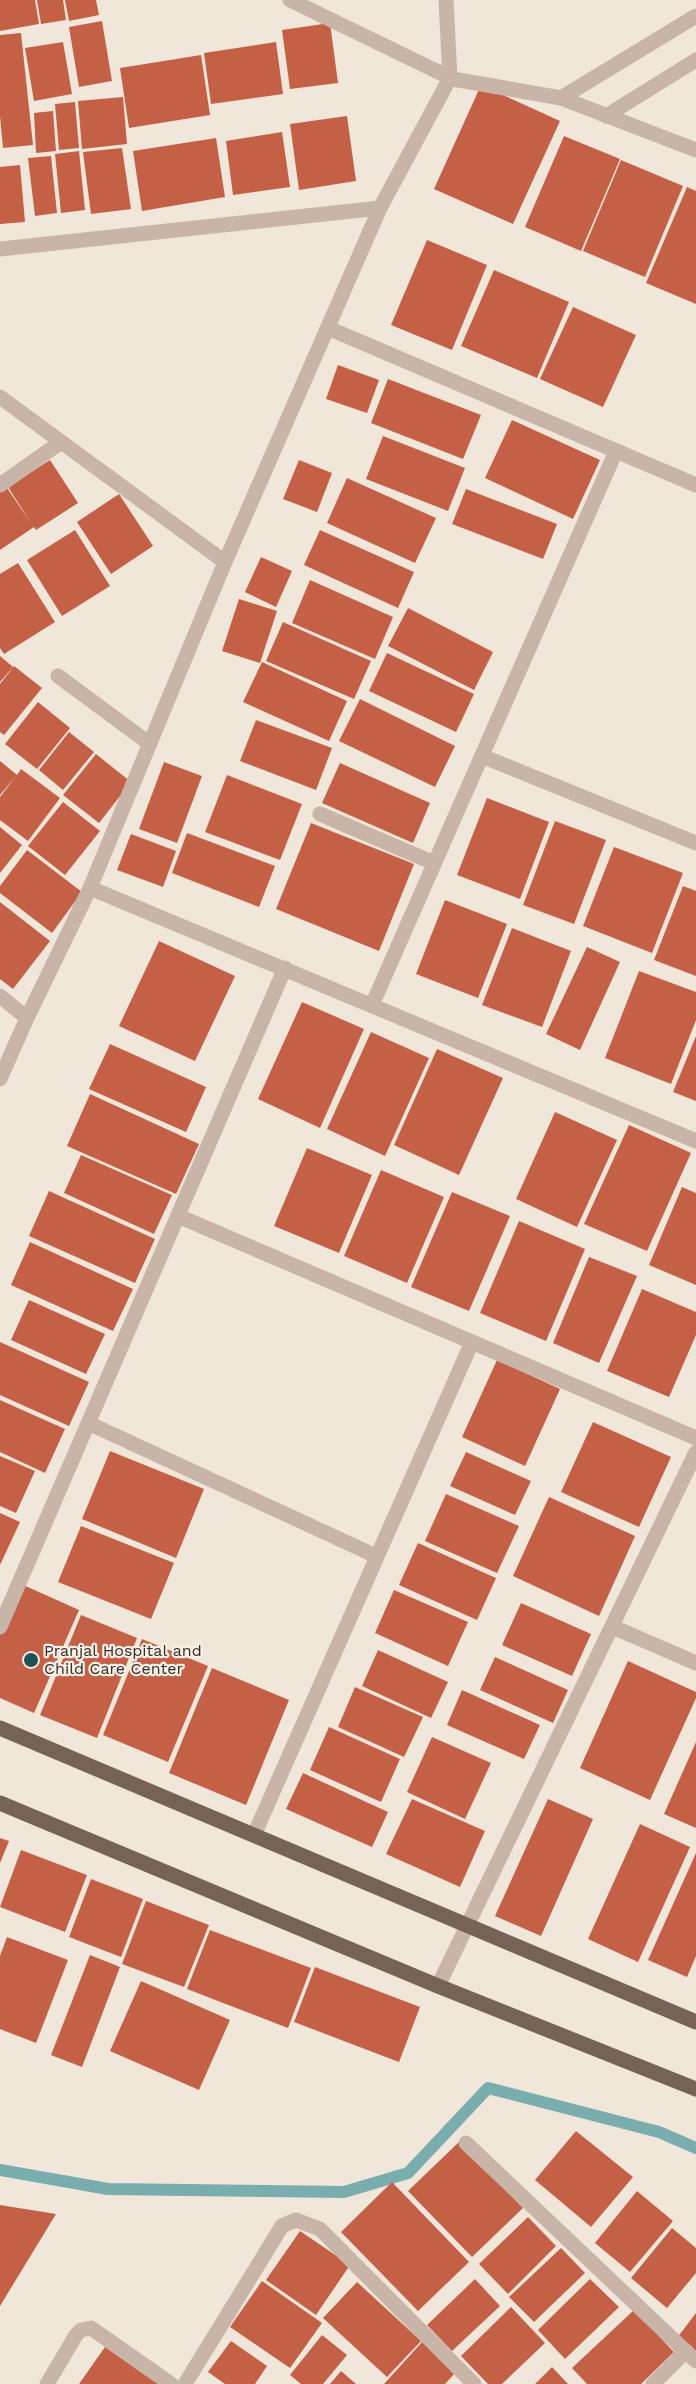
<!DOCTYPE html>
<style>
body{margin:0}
canvas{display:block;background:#f1e6da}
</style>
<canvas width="696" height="2384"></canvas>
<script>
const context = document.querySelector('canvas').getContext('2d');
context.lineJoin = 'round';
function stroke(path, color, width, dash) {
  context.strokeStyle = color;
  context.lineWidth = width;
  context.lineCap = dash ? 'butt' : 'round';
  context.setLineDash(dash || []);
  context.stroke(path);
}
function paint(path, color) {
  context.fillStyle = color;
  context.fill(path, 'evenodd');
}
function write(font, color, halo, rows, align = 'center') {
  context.font = font + ' "Work Sans",sans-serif';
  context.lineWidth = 4.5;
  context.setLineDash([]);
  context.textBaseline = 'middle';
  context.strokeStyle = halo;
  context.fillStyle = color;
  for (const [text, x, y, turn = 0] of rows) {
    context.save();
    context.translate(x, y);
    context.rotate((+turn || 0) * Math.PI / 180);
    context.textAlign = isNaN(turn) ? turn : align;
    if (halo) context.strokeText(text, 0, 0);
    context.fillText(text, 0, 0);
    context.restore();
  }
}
stroke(new Path2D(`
 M0,2170L108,2189L344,2192L408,2173L488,2088L659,2132L696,2148`), '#7aadae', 12);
paint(new Path2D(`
 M0,0H35L39,24L0,31Z
 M37,0H63L66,20L41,24Z
 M65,0H96L99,15L69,21Z
 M102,21L112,81L79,87L69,27Z
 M330,23L338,83L290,89L282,30Z
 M21,33L33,145L3,148L0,116V35Z
 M63,42L72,94L34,101L25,48Z
 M276,42L283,94L211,104L204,53Z
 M201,55L210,115L129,128L120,68Z
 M481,85L560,121L513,224L434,189Z
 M123,97L127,144L82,149L78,101Z
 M75,102L79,148L59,150L55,104Z
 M53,111L56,151L36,153L34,113Z
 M347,116L356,181L299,190L290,124Z
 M282,132L290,187L233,195L226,141Z
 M564,136L620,159L581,251L525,227Z
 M216,138L225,197L142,211L133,151Z
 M122,148L131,209L91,214L83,152Z
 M79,151L85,210L61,213L55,154Z
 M51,156L57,213L35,216L28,158Z
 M621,160L683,186L645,277L583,251Z
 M20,165L25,222L0,224V167Z
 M687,187L696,191V304L646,283Z
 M427,240L487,265L452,350L391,325Z
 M494,270L569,302L537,378L461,346Z
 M573,307L636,335L603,407L540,379Z
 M338,365L379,380L367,413L326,399Z
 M388,379L481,415L463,459L371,423Z
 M512,420L600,460L573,519L485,478Z
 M383,436L465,468L448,511L366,479Z
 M50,460L78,503L36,530L34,527L0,550V492L7,488L31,523L8,487Z
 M299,460L332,473L317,512L283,499Z
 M347,478L436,518L415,563L327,523Z
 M466,489L557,524L543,559L452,524Z
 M119,494L153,546L111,574L77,522Z
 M75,530L110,586L62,616L27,560Z
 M320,530L414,572L398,608L304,565Z
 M261,557L292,571L276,607L245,592Z
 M18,563L55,622L4,654L0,648V574Z
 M310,580L393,617L375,659L292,623Z
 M239,599L277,611L260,663L222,651Z
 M408,608L493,652L474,690L388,646Z
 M283,622L371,661L354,699L266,661Z
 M387,653L474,694L456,732L369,691Z
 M0,656L13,667L0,682Z
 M262,662L347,701L329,741L243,702Z
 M14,666L42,688L4,735L0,732V684Z
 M360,699L455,746L435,787L339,741Z
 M38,702L70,728L37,769L5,744Z
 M256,720L332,748L316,790L240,761Z
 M69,732L94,752L63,790L39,770Z
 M96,754L131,782L99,823L63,795Z
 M0,761L17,775L21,769L60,798L28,841L0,820V797L16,776L0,795Z
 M164,762L202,776L177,843L139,829Z
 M340,763L430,803L413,843L322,803Z
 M227,775L302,804L280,860L205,832Z
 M487,798L549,822L520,899L457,875Z
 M63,802L100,831L65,875L28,846Z
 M555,821L606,840L574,924L523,905Z
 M311,823L414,864L379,951L276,909Z
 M0,827L22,845L0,873Z
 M187,833L275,866L259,907L172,873Z
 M131,834L176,851L163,887L117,870Z
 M614,847L683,873L652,953L583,926Z
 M27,850L82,892L52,933L0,893V886Z
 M683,886L696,891V976L654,960Z
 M445,900L507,924L478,998L416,974Z
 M0,902L50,941L13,989L0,979Z
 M512,928L571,951L542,1027L482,1005Z
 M159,941L235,976L195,1061L119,1026Z
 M587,947L620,962L580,1050L546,1034Z
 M639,971L696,992V1020L671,1084L605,1058Z
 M302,1002L364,1029L320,1128L258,1099Z
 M371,1032L429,1058L385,1156L327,1129Z
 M696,1036V1101L673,1092Z
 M110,1044L206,1087L186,1132L89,1089Z
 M437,1049L503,1078L459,1175L394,1145Z
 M90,1094L199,1144L176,1194L67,1146Z
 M555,1112L617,1140L577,1227L516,1199Z
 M629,1125L691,1153L647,1251L584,1224Z
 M307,1148L372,1175L339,1253L274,1226Z
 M81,1155L172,1195L154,1234L64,1193Z
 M381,1170L444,1197L407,1283L344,1256Z
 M682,1187L696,1193V1285L649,1265Z
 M49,1191L155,1239L135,1283L29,1236Z
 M452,1192L510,1216L469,1311L411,1287Z
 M519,1221L585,1249L546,1341L480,1313Z
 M30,1242L133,1289L113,1331L11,1285Z
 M589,1257L637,1276L599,1363L553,1343Z
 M642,1289L696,1312V1335L669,1397L607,1371Z
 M29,1300L105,1334L86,1374L11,1340Z
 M0,1342L89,1382L69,1426L0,1395Z
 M497,1360L560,1389L525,1466L462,1437Z
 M0,1400L65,1429L45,1473L0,1452Z
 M593,1422L671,1457L639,1527L561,1492Z
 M110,1451L204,1489L176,1558L82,1519Z
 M466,1452L531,1481L515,1515L450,1486Z
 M0,1456L35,1471L16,1513L0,1506Z
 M446,1494L519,1526L497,1573L425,1541Z
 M549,1497L635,1536L599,1616L513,1576Z
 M0,1513L20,1522L0,1565Z
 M81,1526L174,1563L151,1619L58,1582Z
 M418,1543L496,1578L477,1620L399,1585Z
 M21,1584L79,1610L34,1713L0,1698V1632Z
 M394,1590L468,1622L448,1666L375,1633Z
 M521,1603L591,1634L572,1676L502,1645Z
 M81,1615L137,1638L97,1738L40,1715Z
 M142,1639L208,1666L168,1762L103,1735Z
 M378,1650L448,1682L431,1718L362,1686Z
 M495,1657L568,1690L553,1723L480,1690Z
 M628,1661L696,1692V1698L650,1800L580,1768Z
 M212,1668L289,1700L246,1805L169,1773Z
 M355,1687L423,1717L404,1757L338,1727Z
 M462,1690L540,1725L524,1759L447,1725Z
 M329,1727L400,1759L381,1802L310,1770Z
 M432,1737L491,1763L465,1819L407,1792Z
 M696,1742V1828L664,1814Z
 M303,1773L388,1812L372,1847L286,1809Z
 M412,1799L485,1831L460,1887L386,1854Z
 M548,1799L593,1819L541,1936L495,1916Z
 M640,1824L690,1847L638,1962L588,1939Z
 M0,1838L9,1841L0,1863Z
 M21,1850L87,1875L65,1932L0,1907Z
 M696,1853V1956L687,1977L648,1960Z
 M91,1879L143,1899L121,1957L69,1937Z
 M146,1901L209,1925L184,1987L122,1964Z
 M210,1930L311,1968L288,2028L187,1989Z
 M7,1937L68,1960L36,2043L0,2029V1956Z
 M90,1955L120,1967L82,2067L51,2055Z
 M315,1967L420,2007L399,2062L294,2022Z
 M141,1981L230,2020L199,2090L110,2051Z
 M576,2131L633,2177L591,2227L535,2180Z
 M459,2142L523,2208L472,2257L408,2191Z
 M392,2182L469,2262L418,2311L341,2232Z
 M637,2191L673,2221L630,2272L595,2243Z
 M0,2205L56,2214L0,2306Z
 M528,2217L556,2246L508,2294L479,2264Z
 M672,2228L696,2248V2273L667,2308L631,2278Z
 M300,2231L350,2265L316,2315L266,2280Z
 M561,2248L585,2273L534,2322L509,2297Z
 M475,2279L500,2306L452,2351L427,2325Z
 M590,2279L619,2307L565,2359L538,2330Z
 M262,2281L322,2323L290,2368L230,2327Z
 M357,2282L421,2341L387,2377L323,2318Z
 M511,2307L545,2343L502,2384H488L461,2356Z
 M634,2310L674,2352L641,2384H587L572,2368Z
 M696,2313V2352L677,2338Z
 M322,2335L347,2355L323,2384H301L290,2375Z
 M231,2341L267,2366L255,2384H225L208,2372Z
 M423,2341L456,2372L445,2384H384Z
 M105,2347L158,2384H79Z
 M552,2367L568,2384H535Z
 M341,2371L356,2384H330Z`), '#c46046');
stroke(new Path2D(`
 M290,0L453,79L561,98L696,150
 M561,98L696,16
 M606,116L696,60
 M0,249L380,208
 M328,328L696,485
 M0,397L225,562
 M0,485L61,442
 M58,676L150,744
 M482,756L696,843
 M320,814L434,863
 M90,888L696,1141
 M0,996L27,1018
 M372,1005L616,451
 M0,1079L27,1018L90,888L225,562L380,208L450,78L446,0
 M178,1216L696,1438
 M88,1423L376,1556
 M0,1627L285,968
 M613,1627L696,1663
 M254,1835L472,1342
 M438,1986L696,1452
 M466,2143L696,2361
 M47,2384L76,2335L81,2330L91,2328L171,2384
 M185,2384L282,2226L296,2220L320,2229L474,2384
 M653,2384L686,2351`), '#c9b5a7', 15);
stroke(new Path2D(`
 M0,1728L696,2022
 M0,1803L438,1986L696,2089`), '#776258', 15);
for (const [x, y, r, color] of [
 [31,1660,8,"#1e5456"]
]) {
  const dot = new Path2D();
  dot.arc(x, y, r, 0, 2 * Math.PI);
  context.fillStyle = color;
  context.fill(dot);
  stroke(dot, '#f9f0e7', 2);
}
write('16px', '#352b27', '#f9f0e7', [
 ["Pranjal Hospital and",44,1651],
 ["Child Care Center",44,1669]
], 'left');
</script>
